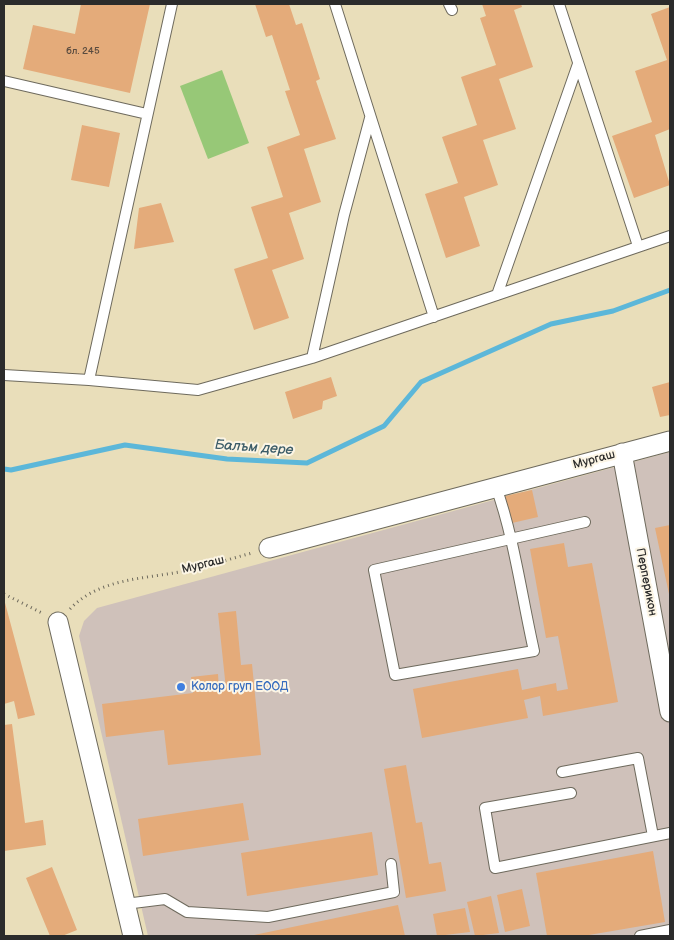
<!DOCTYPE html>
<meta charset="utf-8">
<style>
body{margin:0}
#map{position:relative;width:674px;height:940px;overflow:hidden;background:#e9deba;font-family:"Balsamiq Sans",sans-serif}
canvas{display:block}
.frame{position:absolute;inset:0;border:5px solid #2b2b2b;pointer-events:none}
</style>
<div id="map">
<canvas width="674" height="940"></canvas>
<div class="frame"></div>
</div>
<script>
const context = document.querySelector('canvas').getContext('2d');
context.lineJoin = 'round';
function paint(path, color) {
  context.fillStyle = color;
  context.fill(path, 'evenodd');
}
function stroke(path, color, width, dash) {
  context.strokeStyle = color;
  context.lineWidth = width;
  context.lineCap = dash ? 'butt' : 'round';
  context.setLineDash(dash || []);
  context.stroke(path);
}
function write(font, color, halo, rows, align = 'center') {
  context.font = font + ' "Balsamiq Sans",sans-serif';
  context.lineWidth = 4;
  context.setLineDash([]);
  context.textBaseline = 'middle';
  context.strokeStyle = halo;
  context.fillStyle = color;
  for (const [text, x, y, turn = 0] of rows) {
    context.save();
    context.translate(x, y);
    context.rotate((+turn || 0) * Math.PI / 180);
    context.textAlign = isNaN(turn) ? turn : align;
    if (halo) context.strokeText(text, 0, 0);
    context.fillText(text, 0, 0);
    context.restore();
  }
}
paint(new Path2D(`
 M670,452V936H148L79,636L84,621L97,608Z`), '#cfc1ba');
paint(new Path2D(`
 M222,70L249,143L208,159L180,86Z`), '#97c877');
stroke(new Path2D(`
 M4,469L11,470L125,445L227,459L307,463L384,426L421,382L551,324L613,311L670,290`), '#5cb7d9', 5);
paint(new Path2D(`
 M81,4H150L130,93L23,69L33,25L75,34Z
 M255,4H289L296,25L302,23L320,79L316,81L336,139L304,149L321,202L289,213L304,259L272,270L289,318L254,330L234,269L268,258L251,207L283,197L267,147L300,135L285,91L290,90L272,35L266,37Z
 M482,4H521L522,7L514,10L533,67L499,79L516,129L483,140L498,185L464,197L480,246L446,258L425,194L458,183L442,137L477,125L461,77L496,65L480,18L486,16Z
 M670,7V129L655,135L670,185L634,198L612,136L652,122L635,71L667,60L651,14Z
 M82,125L120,133L109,187L71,180Z
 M161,203L174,242L134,249L139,208Z
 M331,377L337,396L323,401L322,409L293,419L285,392Z
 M670,382V415L660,417L652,387Z
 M532,490L538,517L512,523L505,496Z
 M670,525V594H669L655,528Z
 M564,543L568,567L592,563L618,702L543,716L540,696L524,700L528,718L422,738L413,689L518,669L522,690L556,683L557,691L568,689L558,636L546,638L530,549Z
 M4,599L35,715L18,719L14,701L4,704Z
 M236,611L241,665L252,664L261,755L168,765L164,730L106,737L102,704L193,693L191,677L218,674L219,690L226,689L218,613Z
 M12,724L25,823L43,820L46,845L4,851V725Z
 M406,765L416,823L422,822L429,864L441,862L446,891L406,898L384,769Z
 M243,803L249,840L143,856L138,819Z
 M372,832L378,875L247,896L241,853Z
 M653,851L665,922L583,936H547L536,873Z
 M52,867L77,930L62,936H50L26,878Z
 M522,889L530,926L505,932L497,895Z
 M491,896L499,933L475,936L467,902Z
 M398,905L405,936H254V935Z
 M465,908L470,932L437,936L433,914Z`), '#e4ab7a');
const service = new Path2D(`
 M335,4L434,317
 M449,4L452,10
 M559,4L638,246
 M4,81L147,114
 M497,295L578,64
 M312,358L344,215L370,118
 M4,375L89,380L198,390L312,358L670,236
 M89,380L172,4
 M496,487C514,537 522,598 534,651L395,675L374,570L585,522
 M562,772L638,758L653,836
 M571,793L485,808L495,868L670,833
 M125,904L165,899L187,912L268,917L394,892L391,864
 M640,936L670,930`);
const minor = new Path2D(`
 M622,453L670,712
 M269,548L670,441
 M58,622L133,936`);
stroke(service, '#6e6a5d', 12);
stroke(minor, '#6e6a5d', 21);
stroke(new Path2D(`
 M4,594L44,614
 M70,609C99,578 145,579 185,571C207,566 230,559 252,553`), '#6e6a5d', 3, [1, 4]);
stroke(service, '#fff', 10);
stroke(minor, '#fff', 19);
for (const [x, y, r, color] of [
 [181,687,5,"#3f7fe0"]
]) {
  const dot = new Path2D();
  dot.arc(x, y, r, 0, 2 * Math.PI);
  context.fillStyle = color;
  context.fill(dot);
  stroke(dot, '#fcf5e5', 2);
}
write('10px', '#594b3f', null, [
 ["бл. 245",83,51]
]);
write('12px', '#2b2b2b', '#fcf5e5', [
 ["Мургаш",594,460,-15],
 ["Мургаш",203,565,-14],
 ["Перперикон",646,582,79]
]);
write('12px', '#366cbe', '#fcf5e5', [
 ["Колор груп ЕООД",191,687]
], 'left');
write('italic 14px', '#3c5c68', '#fcf5e5', [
 ["Балъм дере",254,448,4]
]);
</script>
